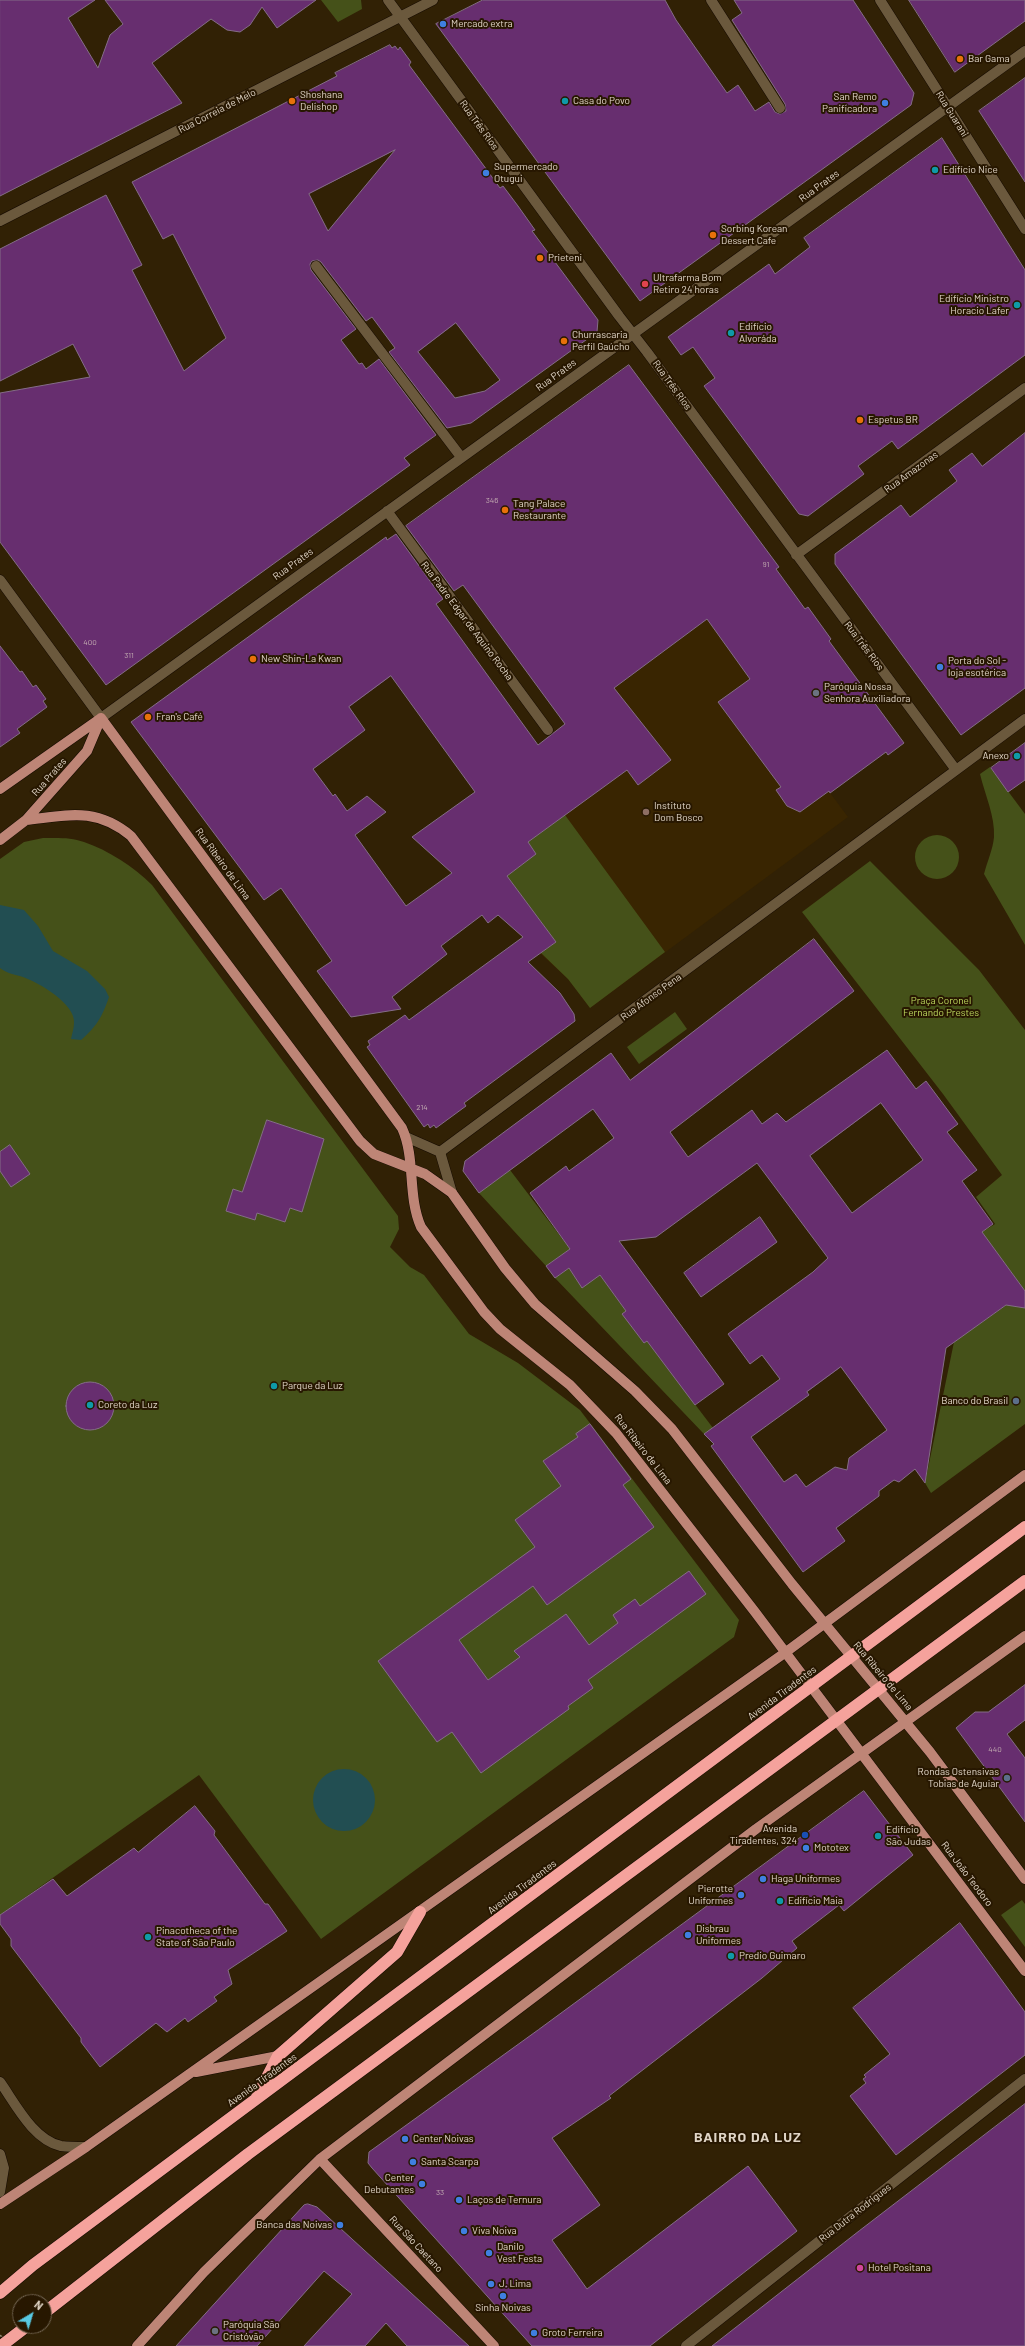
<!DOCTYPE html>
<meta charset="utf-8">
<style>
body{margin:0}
#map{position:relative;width:1025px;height:2346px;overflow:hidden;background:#312105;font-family:Barlow,sans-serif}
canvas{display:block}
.north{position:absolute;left:12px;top:2294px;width:40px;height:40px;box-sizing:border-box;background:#271700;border:1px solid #71634f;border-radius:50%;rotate:38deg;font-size:11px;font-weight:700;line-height:16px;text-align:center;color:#e0d5c6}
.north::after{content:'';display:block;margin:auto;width:14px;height:18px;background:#58c9e3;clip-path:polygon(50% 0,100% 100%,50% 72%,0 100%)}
</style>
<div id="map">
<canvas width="1025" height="2346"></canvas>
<div class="north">N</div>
</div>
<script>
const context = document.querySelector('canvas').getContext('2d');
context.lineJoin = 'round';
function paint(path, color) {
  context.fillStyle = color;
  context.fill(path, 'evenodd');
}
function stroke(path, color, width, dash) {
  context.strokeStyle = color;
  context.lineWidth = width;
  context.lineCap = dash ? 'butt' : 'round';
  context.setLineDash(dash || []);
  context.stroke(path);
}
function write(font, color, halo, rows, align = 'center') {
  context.font = font + ' Barlow,sans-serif';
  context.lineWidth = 4;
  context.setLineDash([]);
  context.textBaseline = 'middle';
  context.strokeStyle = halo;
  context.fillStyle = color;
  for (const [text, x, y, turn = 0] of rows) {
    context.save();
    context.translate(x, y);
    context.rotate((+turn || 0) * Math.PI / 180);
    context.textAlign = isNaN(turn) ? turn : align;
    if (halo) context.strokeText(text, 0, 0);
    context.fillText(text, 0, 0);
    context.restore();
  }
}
paint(new Path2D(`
 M707,619L750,679L747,681L848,817L590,1008L568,979L412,837L475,792Z`), '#392501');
paint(new Path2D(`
 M321,0H361L362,9L338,22Z
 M990,767L1025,814V945L984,874C987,862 993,849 994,837C995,816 985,795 980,774Z
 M565,815L665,952L590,1008L568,979L541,953L556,942L507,876L536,854L528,842Z
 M915 857a22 22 0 1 1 44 0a22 22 0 1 1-44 0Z
 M43,838C57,838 71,837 84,842C108,850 134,867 152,885L398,1216L399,1229L390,1247L410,1267L424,1275L469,1334L518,1363L580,1410L739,1620L734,1637L321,1939L199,1775L0,1915V859L24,842Z
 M870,861L979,970L1025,1030V1291L982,1232L995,1224L976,1197L1002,1175L943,1094L802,912Z
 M675,1012L687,1029L639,1064L627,1047Z
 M510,1170L570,1249L546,1266L479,1193Z
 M569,1268L582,1287L600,1275L626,1311L623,1314L644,1343L647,1341L713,1428L704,1434L555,1278Z
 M1025,1292V1424L931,1493L925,1483L954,1342Z
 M1022,1900L1025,1904V1947L1001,1915Z`), '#455119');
paint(new Path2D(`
 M0,905L24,910L38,926L53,951L87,971L105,989L109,997C102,1017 97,1026 81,1040L71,1039C72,1034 74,1028 74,1023C76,1004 38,982 23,977C14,974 8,974 0,968Z
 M313 1800a31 31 0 1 1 62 0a31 31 0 1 1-62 0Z`), '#224e52');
const building = new Path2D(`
 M0,0H95L68,18L98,68L110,35L123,24L105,0H316L277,28L262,7L250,25L240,32L227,30L211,19L152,63L182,103L0,196Z
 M483,0H665L676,20L727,93L738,85L755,111L769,102L775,112L780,114L786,111L785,104L732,20L742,13L734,0H853L914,93L911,105L640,301L436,24Z
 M909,0H1025V21L955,72Z
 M390,45L392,48L395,46L398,50L400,47L411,62L409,65L484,166L500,188L503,186L518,206L535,230L532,231L598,320L597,332L471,423L447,428L389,352L395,348L372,317L366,321L321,262L318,260L312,261L310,264L311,270L356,329L341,340L359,364L362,363L366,369L379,359L436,435L404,458L410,465L106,685L0,542V393L90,377L73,344L0,381V249L106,195L142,265L132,270L184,371L226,338L173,234L163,239L132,182L337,76L335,73ZM395,150L328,231L309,194ZM456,323L500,380L485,391L455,398L418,352Z
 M1025,78V182L979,111Z
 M942,138L1025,270V355L898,449L892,441L858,466L864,474L808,516L799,514L704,386L715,378L693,347L681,355L668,337L769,264L775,274L810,247L804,238Z
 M629,365L779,567L776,569L805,609L808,607L831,639L829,641L904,743L888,755L886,752L830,793L829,791L800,812L787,806L776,790L781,787L718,702L750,679L707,619L614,688L671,760L638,785L627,770L528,842L536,854L507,876L556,942L528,962L560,993L574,1014L575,1021L464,1103L466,1106L436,1128L434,1125L430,1128L428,1124L424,1127L367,1047L370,1045L368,1041L405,1015L409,1020L523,937L498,915L488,923L482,915L441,946L447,954L392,997L401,1009L351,1017L317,971L332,961L281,888L264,900L131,722L386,537L387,540L396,534L443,599L436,604L538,745L565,724L463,585L454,591L406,526ZM391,676L475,792L412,837L452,873L406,906L355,835L386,812L367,796L347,811L335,794L333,796L313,769L365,730L349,707Z
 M1025,433V688L961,735L835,564V554L901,505L910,517L957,481L949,470L972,453L982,466Z
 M0,646L20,672L22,671L33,687L36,685L46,699L43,701L47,707L17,729L20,733L0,747Z
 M1025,743V780L1008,792L991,768Z
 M814,939L854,991L670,1132L688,1157L752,1110L762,1124L777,1113L786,1122L887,1050L916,1089L926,1081L958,1124L947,1132L977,1170L962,1181L993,1224L982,1232L1025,1291V1308L1006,1305L946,1348L925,1483L915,1469L899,1482L894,1480L879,1491V1496L836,1528L845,1541L803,1572L711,1446L714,1444L704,1434L780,1379L762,1355L750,1364L728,1334L813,1272L828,1258L757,1163L656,1237L619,1241L724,1384L695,1405L647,1341L644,1343L622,1314L626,1311L600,1275L582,1288L569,1268L555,1278L546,1266L570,1249L530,1193L566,1166L569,1171L614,1138L593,1109L479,1193L463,1171L465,1161L611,1053L630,1080ZM881,1103L923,1160L852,1213L810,1156ZM841,1367L887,1430L849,1458L847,1470L835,1467L806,1487L796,1474L784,1482L751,1437L809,1395L807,1392Z
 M267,1120L324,1139L302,1212L290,1208L285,1222L257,1213L255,1220L226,1211L233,1189L242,1192Z
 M10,1145L30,1174L11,1187L0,1171V1152Z
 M760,1217L777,1242L701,1297L684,1273Z
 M66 1406a24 24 0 1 1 48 0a24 24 0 1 1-48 0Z
 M590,1424L631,1479L623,1485L654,1527L547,1605L533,1586L459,1640L488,1680L520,1657L514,1651L566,1614L589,1645L618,1623L613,1615L635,1599L640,1606L689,1571L706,1594L588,1680L593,1688L568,1706L569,1709L481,1773L452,1732L437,1742L378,1661L535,1547L515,1520L561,1486L543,1461L578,1437L576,1434Z
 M1025,1685V1720L1007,1734L1025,1758V1822L956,1728L975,1712H988Z
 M864,1791L913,1855L844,1911L839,1905L792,1941L797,1948L762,1978L609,2096L611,2098L552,2138L600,2205L552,2240L587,2289L748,2166L797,2231L650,2346H532L372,2168L368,2163L369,2152L538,2030Z
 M195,1806L215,1831L214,1835L265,1904H268L287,1931L228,1970L232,1984L214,1997L217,2001L188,2022L185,2018L167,2032L156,2023L100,2067L81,2042V2038L11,1946V1939L0,1924V1915L53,1879L67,1896L134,1848L138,1852Z
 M960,1923L1025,2012V2055L896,2155L850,2096L866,2083L863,2079L866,2077L864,2075L890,2054L853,2008Z
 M1025,2104V2346H712L859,2231Z
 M308,2204L317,2207L469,2346H407L386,2323L365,2346H304L352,2294L324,2271L257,2346H176L304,2205Z`);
paint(building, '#672e6f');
stroke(building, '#846d87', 1);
const minor = new Path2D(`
 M388,0L619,316L647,352L956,770
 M711,0L780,108
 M880,0L1025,229
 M0,221L433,0
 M316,266L461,457
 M387,511L548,730
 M796,555L1025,388
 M0,580L101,718L1025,51
 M406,1137L440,1152
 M440,1152L1025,719
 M440,1152L452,1193
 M0,2082C15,2103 33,2140 61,2146C69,2147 78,2147 86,2147
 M0,2154L4,2168L0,2192
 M686,2346L1025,2079`);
const major = new Path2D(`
 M101,718L402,1128C416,1159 407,1195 421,1227L484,1312L500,1329L570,1385L616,1433L755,1612L1025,1971
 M0,789L101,718
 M26,820C69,815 96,807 131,836L360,1141L374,1154L425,1174L452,1193L505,1268L535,1304L635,1391L672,1429L792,1584L930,1752L1025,1879
 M0,840L26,820L87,751L101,718
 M196,2072L278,2056
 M320,2159L494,2346
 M0,2204L86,2147L786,1652L1025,1475
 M137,2346L204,2272L320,2159L756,1829L1025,1636`);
const highway = new Path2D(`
 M256,2099L278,2056L397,1952L420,1912
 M0,2293L33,2265L1025,1527
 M44,2313L248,2154L1025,1581`);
stroke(minor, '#160b00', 11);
stroke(major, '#160b00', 11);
stroke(highway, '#160b00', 13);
stroke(minor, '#6b593d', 10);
stroke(major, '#be8576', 10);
stroke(highway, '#f5a29c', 12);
const rail = new Path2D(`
 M0,2337L6,2346`);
stroke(rail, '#958873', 4.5);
stroke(rail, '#271700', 3, [9]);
const highwayBridge = new Path2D(`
 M1,2346L27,2326`);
stroke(highwayBridge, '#160b00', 13, []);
stroke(highwayBridge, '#f5a29c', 12);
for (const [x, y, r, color] of [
 [443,24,4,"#3f7fe0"],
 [960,59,4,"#e8710a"],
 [292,101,4,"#e8710a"],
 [565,101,4,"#0f9aa8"],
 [885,103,4,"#3f7fe0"],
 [935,170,4,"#0f9aa8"],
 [486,173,4,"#3f7fe0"],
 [713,235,4,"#e8710a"],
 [540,258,4,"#e8710a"],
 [645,284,4,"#e0444e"],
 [1017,305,4,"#0f9aa8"],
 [731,333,4,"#0f9aa8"],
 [564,341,4,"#e8710a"],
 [860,420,4,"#e8710a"],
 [505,510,4,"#e8710a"],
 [253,659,4,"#e8710a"],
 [940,667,4,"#3f7fe0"],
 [816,693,4,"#6b7280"],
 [148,717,4,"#e8710a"],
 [1017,756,4,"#0f9aa8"],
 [646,812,4,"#8d6e63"],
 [274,1386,4,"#0f9aa8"],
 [1016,1401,4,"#5c6f8a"],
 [90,1405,4,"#0f9aa8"],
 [1007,1778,4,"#5c6f8a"],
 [805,1835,4,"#1a4fb4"],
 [878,1836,4,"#0f9aa8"],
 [806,1848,4,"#3f7fe0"],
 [763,1879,4,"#3f7fe0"],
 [741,1895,4,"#3f7fe0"],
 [780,1901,4,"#0f9aa8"],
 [688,1935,4,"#3f7fe0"],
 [148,1937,4,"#0f9aa8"],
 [731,1956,4,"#0f9aa8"],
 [405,2139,4,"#3f7fe0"],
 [413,2162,4,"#3f7fe0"],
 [422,2184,4,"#3f7fe0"],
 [459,2200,4,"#3f7fe0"],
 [340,2225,4,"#3f7fe0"],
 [464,2231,4,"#3f7fe0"],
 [489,2253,4,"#3f7fe0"],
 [860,2268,4,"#d1479c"],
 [491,2284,4,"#3f7fe0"],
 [503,2296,4,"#3f7fe0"],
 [215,2331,4,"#6b7280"],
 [534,2333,4,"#3f7fe0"]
]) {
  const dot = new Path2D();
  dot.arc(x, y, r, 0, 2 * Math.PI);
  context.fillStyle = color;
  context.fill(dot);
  stroke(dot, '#271700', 1.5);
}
write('8px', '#c2abb0', null, [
 ["346",492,500],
 ["91",766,564],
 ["400",90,642],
 ["311",129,655],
 ["214",422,1107],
 ["440",995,1749],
 ["33",440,2192]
]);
write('10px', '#e0d5c6', '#271700', [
 ["Mercado extra",451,24],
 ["Bar Gama",968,59],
 ["Shoshana",300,95],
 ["Delishop",300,107],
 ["San Remo",877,97,"right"],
 ["Panificadora",877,109,"right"],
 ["Casa do Povo",573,101],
 ["Supermercado",494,167],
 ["Otugui",494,179],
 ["Edifício Nice",943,170],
 ["Sorbing Korean",721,229],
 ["Dessert Cafe",721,241],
 ["Prieteni",548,258],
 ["Ultrafarma Bom",653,278],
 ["Retiro 24 horas",653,290],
 ["Edifício Ministro",1009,299,"right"],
 ["Horacio Lafer",1009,311,"right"],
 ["Edifício",739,327],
 ["Alvoráda",739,339],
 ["Churrascaria",572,335],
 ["Perfil Gaúcho",572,347],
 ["Espetus BR",868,420],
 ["Tang Palace",513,504],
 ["Restaurante",513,516],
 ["New Shin-La Kwan",261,659],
 ["Porta do Sol -",948,661],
 ["loja esotérica",948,673],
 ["Paróquia Nossa",824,687],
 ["Senhora Auxiliadora",824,699],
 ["Fran's Café",156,717],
 ["Anexo",1009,756,"right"],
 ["Instituto",654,806],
 ["Dom Bosco",654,818],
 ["Parque da Luz",282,1386],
 ["Banco do Brasil",1008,1401,"right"],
 ["Coreto da Luz",98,1405],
 ["Rondas Ostensivas",999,1772,"right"],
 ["Tobias de Aguiar",999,1784,"right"],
 ["Avenida",797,1829,"right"],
 ["Tiradentes, 324",797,1841,"right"],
 ["Edifício",886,1830],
 ["São Judas",886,1842],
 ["Mototex",814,1848],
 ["Haga Uniformes",771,1879],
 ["Pierotte",733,1889,"right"],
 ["Uniformes",733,1901,"right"],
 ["Edifício Maia",788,1901],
 ["Disbrau",696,1929],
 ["Uniformes",696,1941],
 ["Pinacotheca of the",156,1931],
 ["State of São Paulo",156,1943],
 ["Predio Guimaro",739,1956],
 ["Center Noivas",413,2139],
 ["Santa Scarpa",421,2162],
 ["Center",414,2178,"right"],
 ["Debutantes",414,2190,"right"],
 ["Laços de Ternura",467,2200],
 ["Banca das Noivas",332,2225,"right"],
 ["Viva Noiva",472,2231],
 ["Danilo",497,2247],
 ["Vest Festa",497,2259],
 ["Hotel Positana",868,2268],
 ["J. Lima",499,2284],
 ["Sinha Noivas",503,2308,"center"],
 ["Paróquia São",223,2325],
 ["Cristóvão",223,2337],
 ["Groto Ferreira",542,2333]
], 'left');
write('10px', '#e0d5c6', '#271700', [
 ["Rua Correia de Melo",217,111,-27],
 ["Rua Guarani",952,114,58],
 ["Rua Três Rios",479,125,54],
 ["Rua Prates",819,186,-36],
 ["Rua Prates",556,375,-36],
 ["Rua Três Rios",672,385,54],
 ["Rua Amazonas",911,472,-36],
 ["Rua Prates",293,564,-36],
 ["Rua Padre Edgar de Aquino Rocha",467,621,53],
 ["Rua Três Rios",864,646,53],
 ["Rua Prates",49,777,-49],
 ["Rua Ribeiro de Lima",223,864,54],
 ["Rua Afonso Pena",651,997,-36],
 ["Rua Ribeiro de Lima",643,1449,52],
 ["Rua Ribeiro de Lima",883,1676,50],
 ["Avenida Tiradentes",782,1693,-37],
 ["Rua João Teodoro",967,1874,53],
 ["Avenida Tiradentes",522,1887,-37],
 ["Avenida Tiradentes",262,2080,-36],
 ["Rua Dutra Rodrigues",855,2213,-38],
 ["Rua São Caetano",416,2244,47]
]);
write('10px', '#bcd75d', '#271700', [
 ["Praça Coronel",941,1001],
 ["Fernando Prestes",941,1013]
]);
context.letterSpacing = '1px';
write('bold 14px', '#e0d5c6', '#271700', [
 ["BAIRRO DA LUZ",748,2137]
]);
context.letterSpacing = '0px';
</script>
